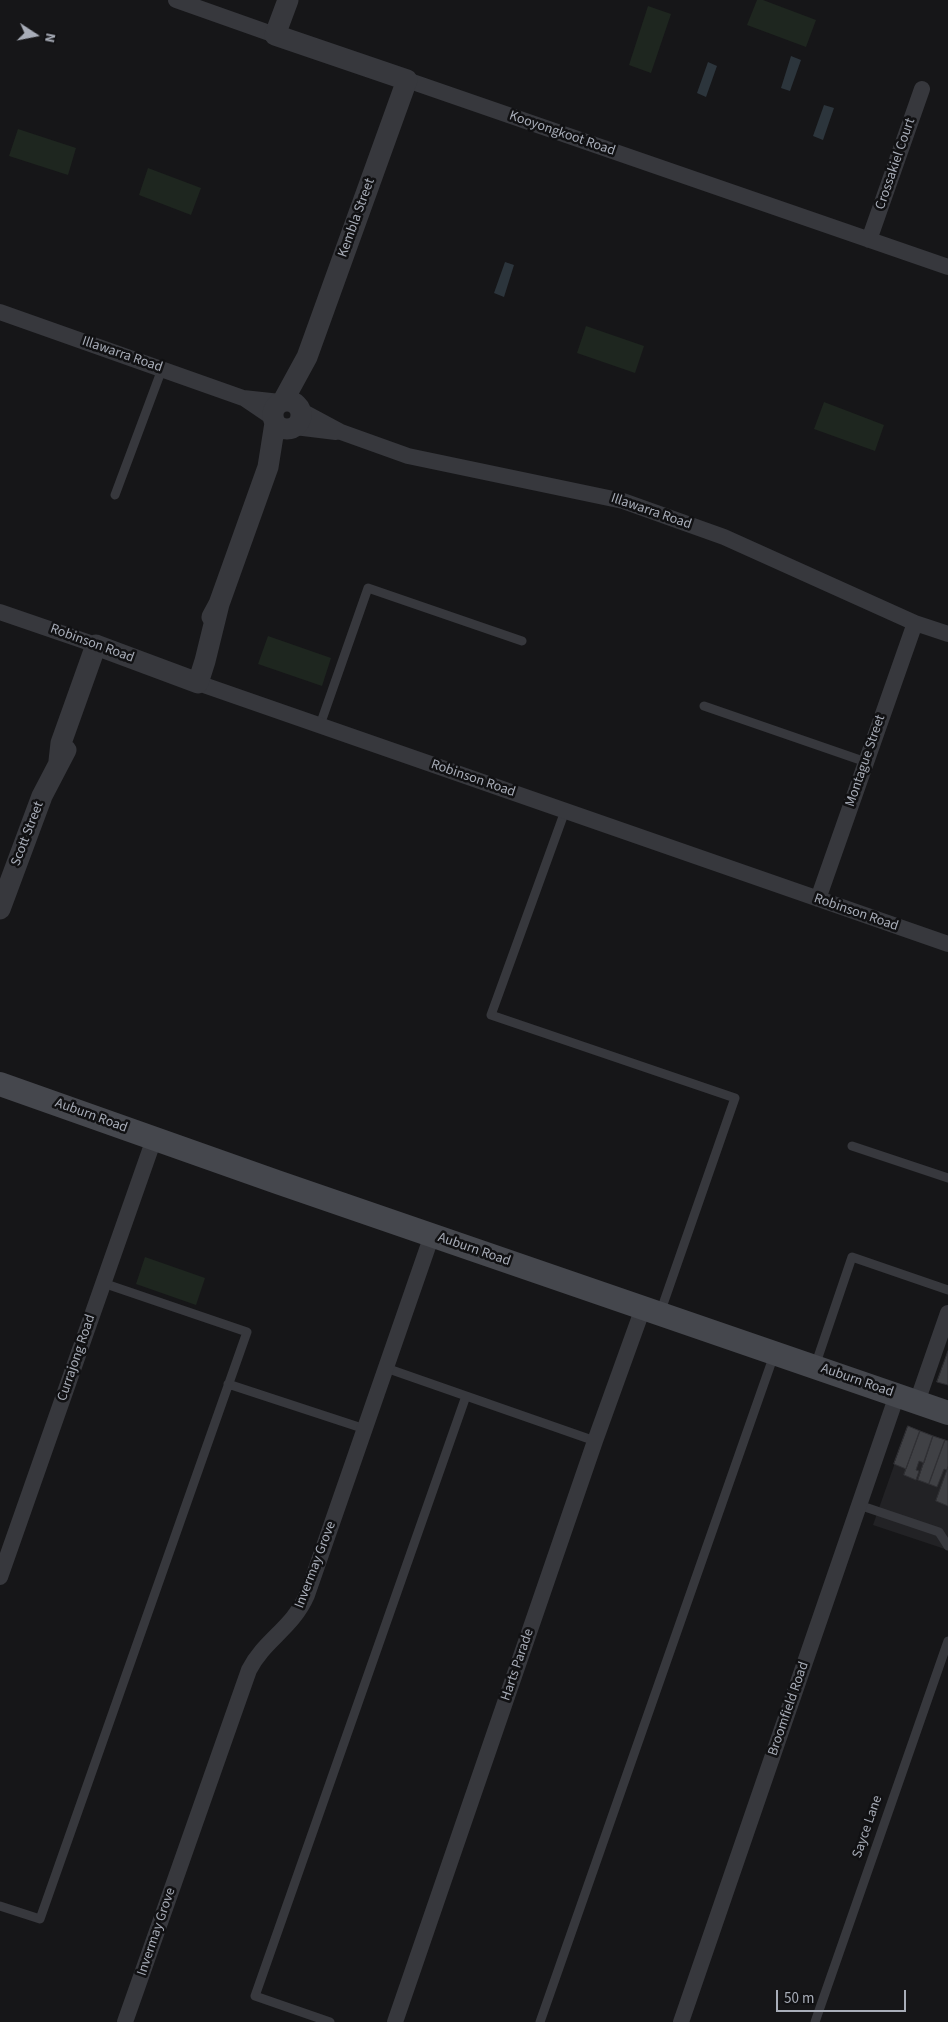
<!DOCTYPE html>
<style>
body{margin:0}
#map{position:relative;width:948px;height:2022px;overflow:hidden;background:#161618;font-family:"Source Sans 3",sans-serif}
canvas{display:block}
.north{position:absolute;left:10px;top:10px;width:50px;height:50px;-webkit-text-stroke:4px #111113;paint-order:stroke;rotate:101deg;font-size:14px;font-weight:700;line-height:20px;text-align:center;color:#a8adb8}
.north::after{content:'';display:block;margin:auto;width:18px;height:22px;background:#a8adb8;clip-path:polygon(50% 0,100% 100%,50% 72%,0 100%)}
.scale{position:absolute;left:776px;top:1990px;width:130px;height:22px;box-sizing:border-box;border:2px solid #a8adb8;border-top:0;padding-left:6px;font-size:15px;line-height:18px;white-space:nowrap;color:#a8adb8;-webkit-text-stroke:4px #111113;paint-order:stroke}
</style>
<div id="map">
<canvas width="948" height="2022"></canvas>
<div class="north">N</div>
<div class="scale">50 m</div>
</div>
<script>
const context = document.querySelector('canvas').getContext('2d');
context.lineJoin = 'round';
function paint(path, color) {
  context.fillStyle = color;
  context.fill(path, 'evenodd');
}
function stroke(path, color, width, dash) {
  context.strokeStyle = color;
  context.lineWidth = width;
  context.lineCap = dash ? 'butt' : 'round';
  context.setLineDash(dash || []);
  context.stroke(path);
}
function write(font, color, halo, rows, align = 'center') {
  context.font = font + ' "Source Sans 3",sans-serif';
  context.lineWidth = 5;
  context.setLineDash([]);
  context.textBaseline = 'middle';
  context.strokeStyle = halo;
  context.fillStyle = color;
  for (const [text, x, y, turn = 0] of rows) {
    context.save();
    context.translate(x, y);
    context.rotate((+turn || 0) * Math.PI / 180);
    context.textAlign = isNaN(turn) ? turn : align;
    if (halo) context.strokeText(text, 0, 0);
    context.fillText(text, 0, 0);
    context.restore();
  }
}
paint(new Path2D(`
 M908,1426L948,1441V1550L873,1525Z`), '#222225');
paint(new Path2D(`
 M757,0H763L816,20L806,47L747,25Z
 M648,6L671,14L651,73L629,65Z
 M18,129L76,148L68,175L9,156Z
 M148,168L201,188L191,215L139,195Z
 M586,326L644,346L635,373L577,353Z
 M824,402L884,425L875,451L814,429Z
 M268,636L331,658L322,686L258,664Z
 M145,1257L205,1278L196,1305L136,1284Z`), '#1e261f');
paint(new Path2D(`
 M791,56L801,60L790,91L781,88Z
 M708,62L717,66L706,97L697,93Z
 M824,105L834,108L823,140L813,136Z
 M505,262L514,265L504,297L494,293Z`), '#2c353c');
const building = new Path2D(`
 M948,1351V1385L937,1382Z
 M908,1426L920,1431L906,1469L894,1464Z
 M920,1431L933,1436L924,1463L919,1461L916,1470L919,1471L916,1480L904,1475Z
 M933,1436L945,1440L929,1484L918,1480Z
 M945,1440L948,1441V1467L947,1470L944,1469L937,1487L929,1484Z
 M948,1467V1506L936,1501Z`);
paint(building, '#404145');
stroke(building, '#303034', 1);
stroke(new Path2D(`
 M115,495L162,369
 M704,706L866,762
 M320,725L368,588L522,641
 M565,811L491,1015L735,1098L660,1313
 M852,1146L948,1178
 M815,1366L852,1257L948,1290
 M386,1368L595,1441
 M228,1384L365,1429
 M859,1505L939,1532L948,1546
 M0,1906L40,1919L247,1332L103,1283
 M330,2022L255,1996L466,1396
 M540,2022L774,1355
 M815,2022L948,1641`), '#37383d', 9);
stroke(new Path2D(`
 M176,0L275,35
 M407,80L948,267
 M869,240L922,89
 M0,312L243,398L280,402
 M245,399L273,418
 M300,410L341,432L408,456L623,501L724,537L915,623L948,634
 M295,427L336,432
 M0,612L96,645
 M198,683L948,944
 M818,899L915,623
 M917,1402L948,1313
 M0,1577L154,1139
 M125,2022L249,1670C265,1639 292,1629 307,1595L432,1235
 M395,2022L595,1441L643,1308
 M681,2022L897,1395`), '#37383d', 16);
stroke(new Path2D(`
 M273 415a14 14 0 1 1 28 0a14 14 0 1 1-28 0Z
 M283,401L307,357L407,80L275,35L288,0
 M212,617L219,604L268,467L275,423
 M59,761L61,743L96,645L198,683L205,661L219,604
 M0,909L42,796L66,750`), '#37383d', 21);
stroke(new Path2D(`
 M0,1084L277,1182L948,1413`), '#45474d', 24);
write('14px', '#a8adb8', '#111113', [
 ["Kooyongkoot Road",562,134,19],
 ["Crossakiel Court",896,164,-71],
 ["Kembla Street",357,218,-70],
 ["Illawarra Road",122,355,19],
 ["Illawarra Road",651,512,19],
 ["Robinson Road",92,644,20],
 ["Montague Street",866,761,-71],
 ["Robinson Road",473,779,19],
 ["Scott Street",28,834,-69],
 ["Robinson Road",856,913,19],
 ["Auburn Road",91,1116,20],
 ["Auburn Road",474,1250,19],
 ["Currajong Road",77,1358,-71],
 ["Auburn Road",857,1381,19],
 ["Invermay Grove",316,1565,-69],
 ["Harts Parade",518,1665,-71],
 ["Broomfield Road",789,1709,-71],
 ["Sayce Lane",868,1827,-71],
 ["Invermay Grove",157,1932,-71]
]);
</script>
